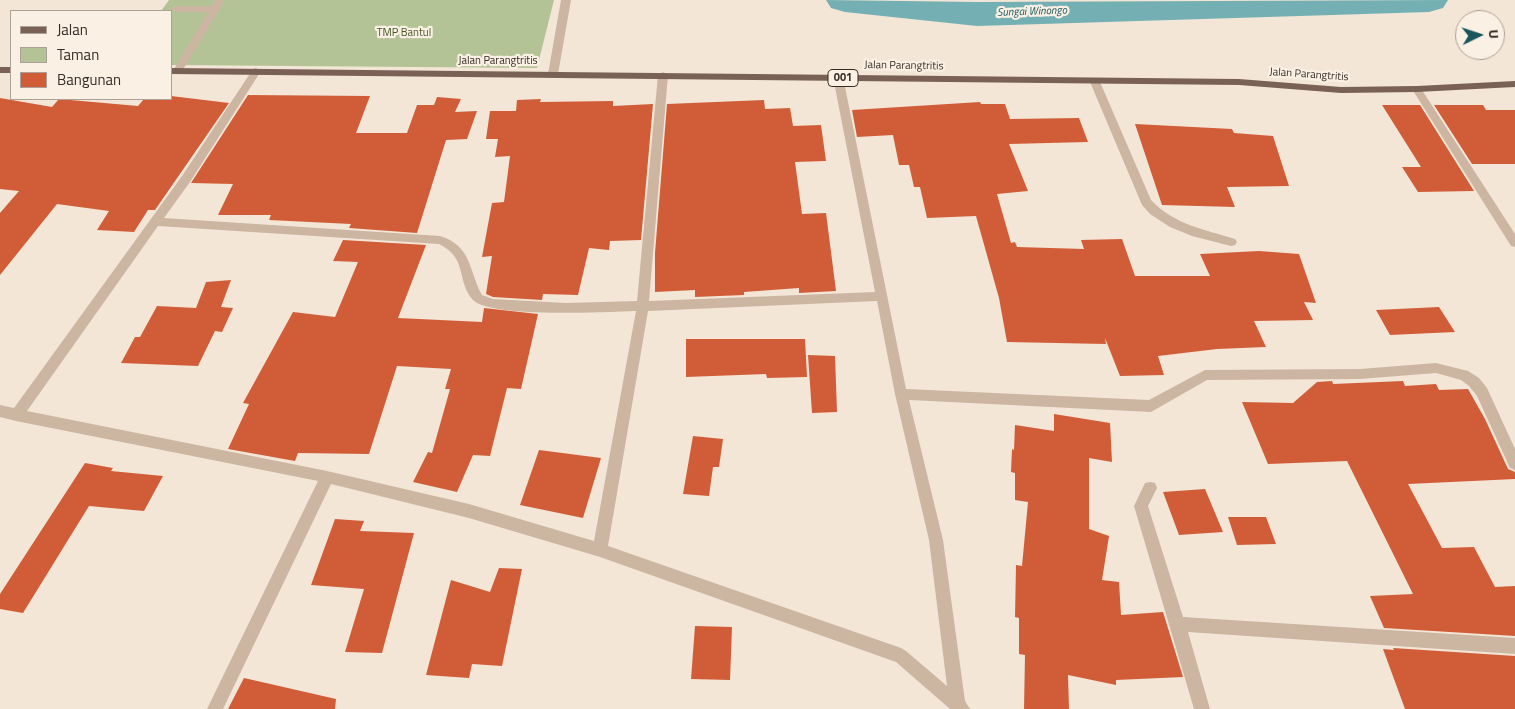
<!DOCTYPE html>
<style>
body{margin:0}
#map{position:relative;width:1515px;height:709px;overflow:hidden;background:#f3e6d7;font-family:"Titillium Web",sans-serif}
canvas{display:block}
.legend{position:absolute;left:10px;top:10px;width:162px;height:90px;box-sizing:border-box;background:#fbf0e4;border:1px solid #aca198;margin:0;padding:6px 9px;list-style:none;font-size:15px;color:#362b25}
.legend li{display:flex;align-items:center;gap:10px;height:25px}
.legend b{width:25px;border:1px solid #aca198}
.north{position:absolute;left:1455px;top:10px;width:50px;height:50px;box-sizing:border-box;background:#fbf0e4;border:1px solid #aca198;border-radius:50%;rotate:86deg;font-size:14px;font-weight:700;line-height:20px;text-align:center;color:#362b25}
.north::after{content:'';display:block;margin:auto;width:18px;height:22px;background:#17575b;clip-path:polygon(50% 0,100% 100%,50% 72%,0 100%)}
</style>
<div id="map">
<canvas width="1515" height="709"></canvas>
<ul class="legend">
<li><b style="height:6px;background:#7a6155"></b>Jalan</li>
<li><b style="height:14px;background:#b4c396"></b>Taman</li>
<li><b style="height:14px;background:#d15d38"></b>Bangunan</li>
</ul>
<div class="north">U</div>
</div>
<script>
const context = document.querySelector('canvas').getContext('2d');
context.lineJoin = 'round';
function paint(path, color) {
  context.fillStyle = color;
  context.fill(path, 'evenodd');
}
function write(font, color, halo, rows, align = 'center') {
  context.font = font + ' "Titillium Web",sans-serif';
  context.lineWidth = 4.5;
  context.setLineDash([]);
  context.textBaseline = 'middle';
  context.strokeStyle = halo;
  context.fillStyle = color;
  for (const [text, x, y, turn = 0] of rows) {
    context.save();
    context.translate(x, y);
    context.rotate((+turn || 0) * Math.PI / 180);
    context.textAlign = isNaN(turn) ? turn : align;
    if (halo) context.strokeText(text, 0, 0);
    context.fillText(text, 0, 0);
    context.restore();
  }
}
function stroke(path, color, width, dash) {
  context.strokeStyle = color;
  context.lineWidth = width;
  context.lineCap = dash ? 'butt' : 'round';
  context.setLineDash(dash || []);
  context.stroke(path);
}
paint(new Path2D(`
 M169,0H554L537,68L171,65V11H161Z`), '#b4c396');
paint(new Path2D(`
 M826,0L977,2L1448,0L1443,8L1429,12L977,26L845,12L831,8Z`), '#74b0b3');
paint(new Path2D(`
 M248,95L370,96L356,133H407L417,105H434L437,97L461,99L455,112L477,111L467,139L446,140L417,233L349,228L351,224L269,220L271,215H218L233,184L191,183Z
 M171,96L229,103L155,210H148L134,232L97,230L109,211L57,204L0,275V213L19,191L0,189V98L52,107L59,99L138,106L144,99H171Z
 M541,99L540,102L613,101V106L653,104L641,240L610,241L609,250L589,248L578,295L543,294L542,300L493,297L486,294L492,256L482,257L492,203L504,202L510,156L495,157L498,139H486L490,111H516L517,100Z
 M764,100L765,109L790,108L793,126L821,125L826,161L795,162L802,214L826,213L836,291L799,293V288L744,292V295L695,297V290L655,292V253L667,104Z
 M980,102L981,104H1005L1010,119L1079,118L1088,142L1009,144L1028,191L997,194L1011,243L1015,242L1017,247L1084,249L1081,240L1122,239L1135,276H1210L1200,254L1259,251L1299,254L1316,303L1304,302L1313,320L1254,321L1266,347L1217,349L1158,356L1164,375L1120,376L1105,338L1106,344L1007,342L999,298L976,216L927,218L920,187H914L909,165H899L893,135L857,137L852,110Z
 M1382,105H1420L1474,191L1418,192L1402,167H1421Z
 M1434,105H1483L1486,110H1515V164H1472Z
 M1135,124L1232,129L1234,133L1273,136L1289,186L1227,187L1235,207L1162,205Z
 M343,240L426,245L398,318L482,322L484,308L538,314L521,389L507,388L490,456L473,455L457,492L413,482L428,452L432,453L450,389H445L451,369L397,366L369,454L298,453L295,461L228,449L249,404L243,403L293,312L335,317L358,262L333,261Z
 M231,280L221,307L233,308L222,332L215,331L198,366L121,363L135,337H140L157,306L196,308L206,282Z
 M1439,307L1455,332L1390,335L1376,310Z
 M686,339H805L807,377L767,378L766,374L686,377Z
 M808,355L835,356L837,412L812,413Z
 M1332,381L1333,384L1403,381L1405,386L1436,384L1439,390L1468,389L1485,419L1508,469L1515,472V479L1408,484L1442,548L1474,547L1495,587L1515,586V636L1384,628L1370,596L1413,594L1347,461L1268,464L1242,402L1293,403L1317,382Z
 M1054,414L1110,423L1112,462L1089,458V529L1109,536L1102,580L1119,582L1121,615L1163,612L1183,677L1116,680V685L1068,675L1069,709H1024L1025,655L1019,654V618L1015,617L1016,565L1022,566L1028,502L1015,500V473L1011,472L1012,449L1014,450L1015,425L1054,431Z
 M693,436L723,439L719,467H713L709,496L683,494Z
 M539,450L601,458L583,518L520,505Z
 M85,463L113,468L111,471L163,476L144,511L89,506L23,613L0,609V594Z
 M1205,489L1223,532L1179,535L1163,492Z
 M1228,517H1266L1276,544L1237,545Z
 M335,519L364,521L360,531L414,533L382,653L345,652L364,589L311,585Z
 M499,568L522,569L502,666L472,664L469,678L426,675L451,580L490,592Z
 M695,626L732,627L730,680L691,679Z
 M1393,648L1515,656V709H1405L1383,649L1394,650Z
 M244,678L336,699L335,709H228Z`), '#d15d38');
paint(new Path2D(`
 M215,0H225L181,73H175L173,71L208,12H176L171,9L176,6H212Z
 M561,0H571L558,74L553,77L548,74Z
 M256,68L261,71L190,182L164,218L440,236C472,246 468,269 482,295L493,299L566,303L637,301L658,75L663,72L668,75L649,301L875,292L833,77L838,74L843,77L906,389L1149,400L1205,370L1360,369L1436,363L1468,371L1479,378L1487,388L1515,449V470L1510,468L1477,396L1469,386L1461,380L1436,373L1360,379L1207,380L1151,412L909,400L943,540L965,701L970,709H950L896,662L600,557L469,518L331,484L223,709H207L318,481L16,421L0,417V405L14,408L182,176L253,69ZM158,226L439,244C468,258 456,281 473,300C489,318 609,312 636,311L594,541L469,504L327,471L27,411ZM877,301L895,394L929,540L947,686L906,651L901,648L608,546L648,311Z
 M1095,79L1100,82L1151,200C1175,225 1203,229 1235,239L1237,242L1235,245L1231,246L1192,236L1170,227L1150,214L1142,205L1090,82Z
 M1417,86L1420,87L1515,234V247L1511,246L1412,89Z
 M1150,482L1155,483L1157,488L1148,506L1183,617L1515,638V654L1188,632L1210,709H1194L1134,506L1145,483Z`), '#ccb6a2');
paint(new Path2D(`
 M0,67H11V73H0Z
 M171,68L1239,79L1341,87L1417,86L1515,81V87L1417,92L1341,93L1239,85L171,74Z`), '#7a6155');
write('italic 11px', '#17575b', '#fbf0e4', [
 ["Sungai Winongo",1032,12,-2]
]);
write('11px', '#455727', '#fbf0e4', [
 ["TMP Bantul",404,33]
]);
write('11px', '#362b25', '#fbf0e4', [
 ["Jalan Parangtritis",498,61],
 ["Jalan Parangtritis",904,66,1],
 ["Jalan Parangtritis",1309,75,4]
]);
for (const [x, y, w] of [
 [843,78,30]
]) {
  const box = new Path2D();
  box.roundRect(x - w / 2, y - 8.5, w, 17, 4);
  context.fillStyle = '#fbf0e4';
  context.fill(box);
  stroke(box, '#362b25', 1);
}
write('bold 11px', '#362b25', null, [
 ["001",843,78]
]);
</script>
